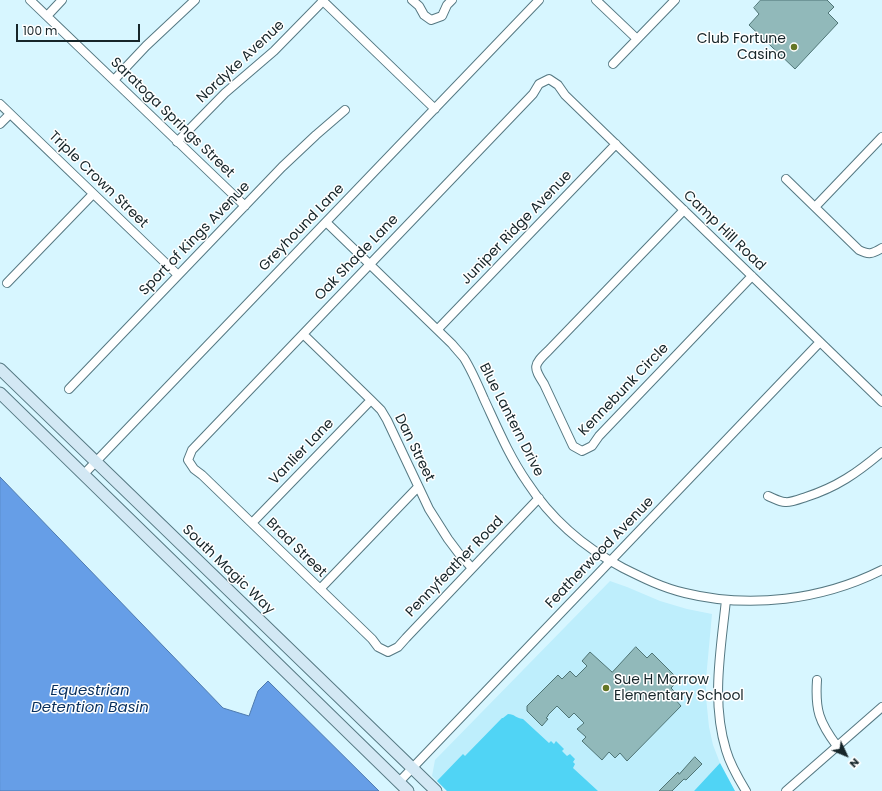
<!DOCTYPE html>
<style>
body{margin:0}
#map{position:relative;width:882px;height:791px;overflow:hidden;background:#d7f6ff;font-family:Poppins,sans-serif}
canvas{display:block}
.north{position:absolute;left:826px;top:735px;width:40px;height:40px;-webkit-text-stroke:3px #fff;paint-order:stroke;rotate:134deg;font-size:11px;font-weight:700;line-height:16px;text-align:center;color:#162529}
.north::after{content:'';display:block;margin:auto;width:14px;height:18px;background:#162529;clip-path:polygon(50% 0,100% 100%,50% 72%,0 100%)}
.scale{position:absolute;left:16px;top:24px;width:124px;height:18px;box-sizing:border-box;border:2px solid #162529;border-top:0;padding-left:5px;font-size:12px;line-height:14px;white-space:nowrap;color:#162529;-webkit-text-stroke:3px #fff;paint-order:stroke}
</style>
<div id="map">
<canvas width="882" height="791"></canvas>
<div class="north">N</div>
<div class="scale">100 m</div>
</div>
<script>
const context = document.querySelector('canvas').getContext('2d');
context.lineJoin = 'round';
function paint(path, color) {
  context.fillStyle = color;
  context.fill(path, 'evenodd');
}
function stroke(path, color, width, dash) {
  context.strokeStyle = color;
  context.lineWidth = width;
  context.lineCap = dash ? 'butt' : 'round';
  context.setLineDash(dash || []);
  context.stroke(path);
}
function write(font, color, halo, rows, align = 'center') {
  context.font = font + ' Poppins,sans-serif';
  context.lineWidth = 3;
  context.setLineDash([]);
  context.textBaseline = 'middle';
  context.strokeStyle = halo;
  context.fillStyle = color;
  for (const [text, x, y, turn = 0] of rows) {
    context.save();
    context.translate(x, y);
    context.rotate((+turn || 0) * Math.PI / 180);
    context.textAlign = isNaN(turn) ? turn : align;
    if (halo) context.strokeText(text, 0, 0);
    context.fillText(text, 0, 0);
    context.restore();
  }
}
paint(new Path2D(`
 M610,581L627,587L660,601L687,609L712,614L706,679V697L709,727L713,745L720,763L694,791H447L432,776L435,760Z`), '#beeefc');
paint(new Path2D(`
 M508,714C515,714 515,718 523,719L549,743L551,741L554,744L556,741L564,749L562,751L567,756L570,754L575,759L573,762L575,764L573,768L598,791H447L437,781L463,754L465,756L502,718H503Z
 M720,763L735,791H694Z`), '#50d4f5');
const water = new Path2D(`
 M0,477L223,708L249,716L258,691L268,681L379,791H0Z`);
paint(water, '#669ee7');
stroke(water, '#4e7aae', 1);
const building = new Path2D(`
 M761,0H827L834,7L828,13L838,23L795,69L749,25L759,14L754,8Z
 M636,647L647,658L652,653L679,680L671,688L677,694L674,698L681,706L627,761L620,753L615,758L609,752L602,760L582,741L586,737L577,729L584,723L574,713L569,718L557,706L548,715V716L546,718L548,719L542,726L527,711V706L558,675L562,679L570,671L576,677L587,666L582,661L590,652L612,672Z
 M695,757L702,764L686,780L684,779L672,791H659L678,772L679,774Z`);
paint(building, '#91b9ba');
stroke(building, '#4f7576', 1);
const street = new Path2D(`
 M30,0L245,206
 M322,0L435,109
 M412,0L419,6L424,15L431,20L442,16L447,5L452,0
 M596,0L637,39
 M47,16L62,0
 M613,64L675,0
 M114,80L146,46L195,0
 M0,104L178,275
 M0,124L10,114
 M177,142L225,93L274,51L323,1
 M786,179L859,250C869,255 872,254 882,248
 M815,207L882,137
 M684,210L548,351C533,365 533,367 544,384L573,446L582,451L592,446L599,436L752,276
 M326,222L452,344C456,349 460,353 464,358C472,371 478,385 484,399C497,427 509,456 527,482C551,519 585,548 623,568C643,578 663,588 685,593C750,609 822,600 882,570
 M7,283L93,194
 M438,329L616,144
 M303,334L371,400L381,410L387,420L429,509L448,539L460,555L472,568
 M69,389L282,167L316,135L345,110
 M84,474L539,0
 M768,496C773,498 780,502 785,502C790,503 800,499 806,497C837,487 857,473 882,452
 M539,498L406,638L398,647L388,652L378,647L372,639L202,475L194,469L188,460L192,450L533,94L539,84L549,79L558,85L565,95L882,402
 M252,523L371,400
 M320,589L418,487
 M726,600C721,649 711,701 726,750C730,764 738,778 746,791
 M817,680C815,710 819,722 837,746
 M399,782L820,342
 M786,791L882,707`);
const secondary = new Path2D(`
 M0,369L436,791
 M0,393L408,791`);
stroke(street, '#557882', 10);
stroke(secondary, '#557882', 13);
stroke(street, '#fff', 8);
stroke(secondary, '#d3e8f4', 11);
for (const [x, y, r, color] of [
 [794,47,4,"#647625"],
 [606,688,4,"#647625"]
]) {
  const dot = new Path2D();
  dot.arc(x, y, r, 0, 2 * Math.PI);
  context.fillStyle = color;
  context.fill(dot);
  stroke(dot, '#fff', 1.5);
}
write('14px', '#162529', '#fff', [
 ["Club Fortune",786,39],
 ["Casino",786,55],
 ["Sue H Morrow",614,680,"left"],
 ["Elementary School",614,696,"left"]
], 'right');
write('14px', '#162529', '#fff', [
 ["Nordyke Avenue",241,62,-43],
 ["Saratoga Springs Street",172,118,44],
 ["Triple Crown Street",98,180,44],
 ["Greyhound Lane",302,228,-46],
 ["Juniper Ridge Avenue",517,228,-46],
 ["Camp Hill Road",724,231,44],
 ["Sport of Kings Avenue",195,239,-46],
 ["Oak Shade Lane",357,258,-46],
 ["Kennebunk Circle",624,390,-46],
 ["Blue Lantern Drive",511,420,63],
 ["Dan Street",414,448,64],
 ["Vanlier Lane",302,452,-46],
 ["Brad Street",296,548,44],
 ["Featherwood Avenue",600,553,-46],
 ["Pennyfeather Road",455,567,-46],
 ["South Magic Way",228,570,44]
]);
write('italic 15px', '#082f5d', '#fff', [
 ["Equestrian",90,691],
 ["Detention Basin",90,708]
]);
</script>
